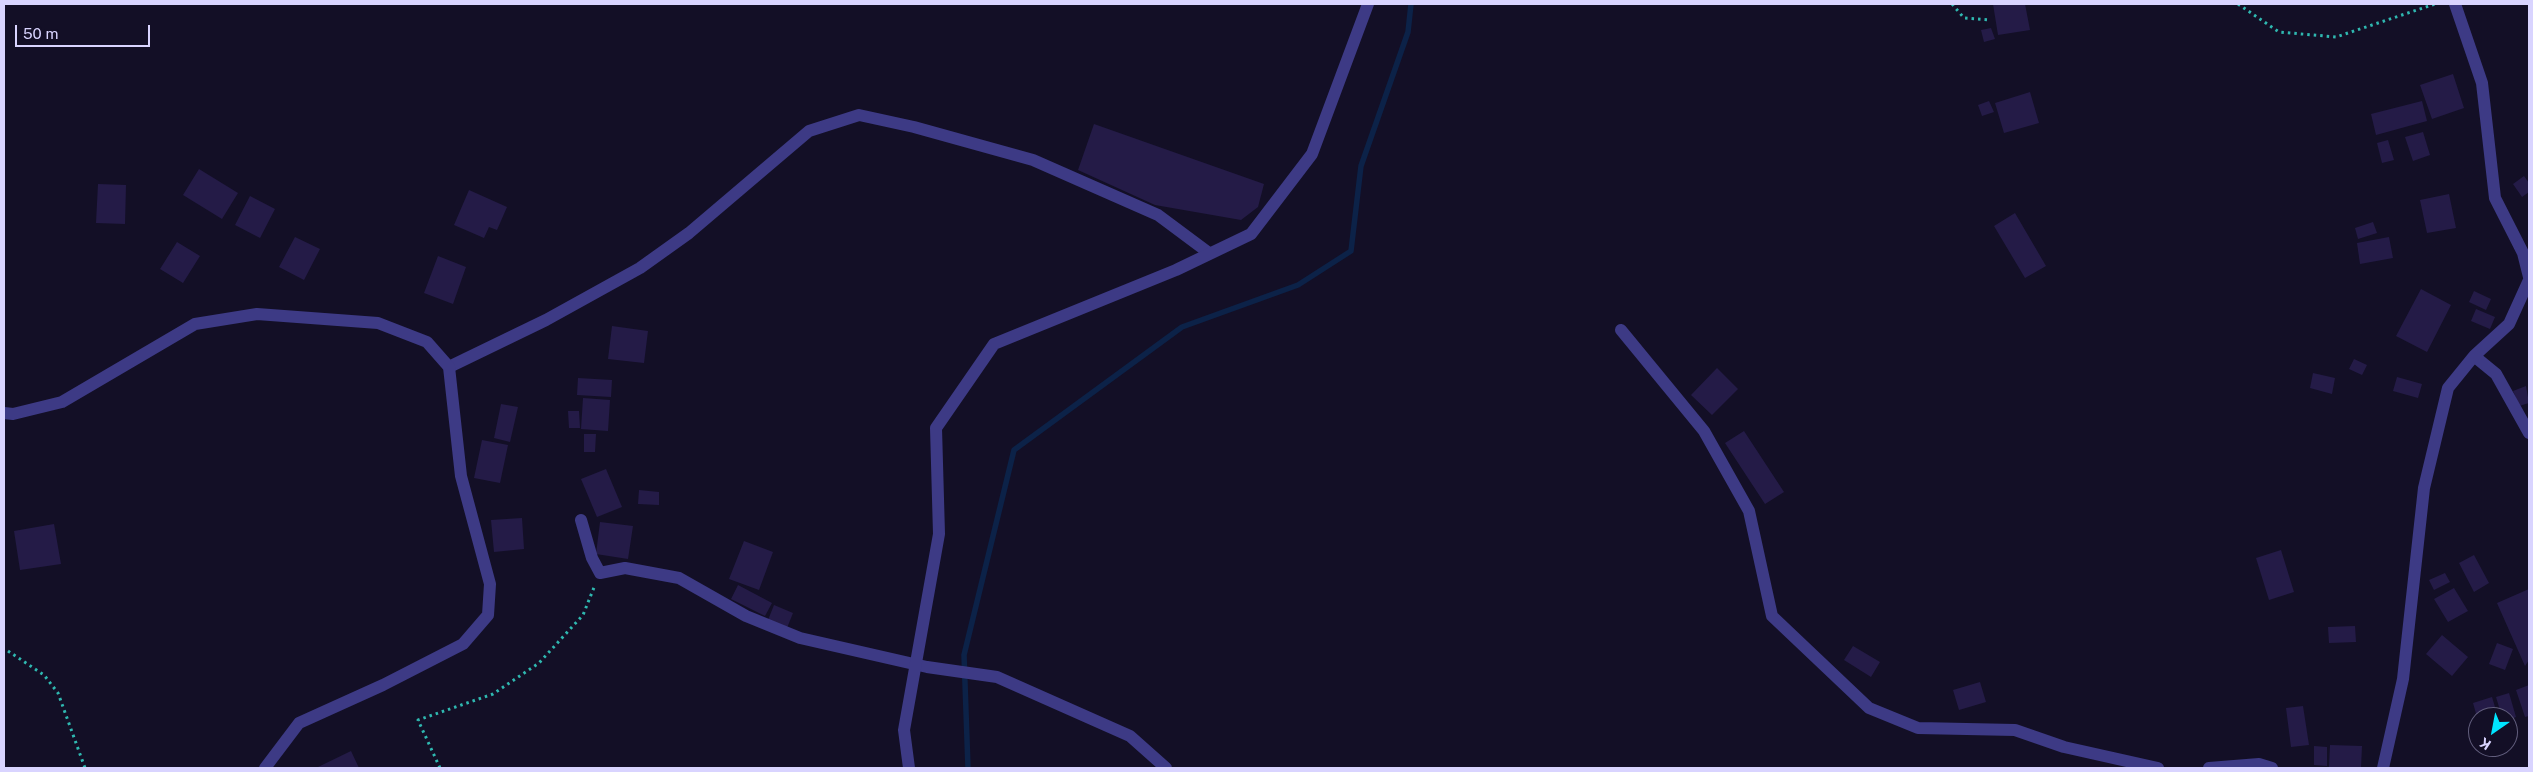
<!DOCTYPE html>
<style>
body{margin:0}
#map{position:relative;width:2533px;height:772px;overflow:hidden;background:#130f26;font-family:"Public Sans",sans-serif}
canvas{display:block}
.frame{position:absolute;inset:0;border:5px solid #d9d4ff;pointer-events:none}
.north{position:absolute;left:2468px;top:707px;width:50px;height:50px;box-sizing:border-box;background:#130f26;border:1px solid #625e7d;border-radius:50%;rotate:213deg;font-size:14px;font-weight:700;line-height:20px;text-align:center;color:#d9d4ff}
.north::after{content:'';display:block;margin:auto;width:18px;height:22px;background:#00e5ff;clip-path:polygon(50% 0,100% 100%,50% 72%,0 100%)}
.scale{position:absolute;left:15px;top:25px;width:135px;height:22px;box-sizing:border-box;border:2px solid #d9d4ff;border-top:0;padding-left:6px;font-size:15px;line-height:18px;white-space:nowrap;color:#d9d4ff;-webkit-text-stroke:4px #130f26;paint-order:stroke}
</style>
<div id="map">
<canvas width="2533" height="772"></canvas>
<div class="frame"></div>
<div class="north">K</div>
<div class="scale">50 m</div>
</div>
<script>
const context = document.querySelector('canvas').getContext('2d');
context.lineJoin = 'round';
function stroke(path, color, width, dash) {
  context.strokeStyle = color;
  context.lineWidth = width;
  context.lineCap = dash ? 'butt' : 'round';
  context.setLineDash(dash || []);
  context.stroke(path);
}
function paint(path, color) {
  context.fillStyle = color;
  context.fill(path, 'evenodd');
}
stroke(new Path2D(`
 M968,768L964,655L1014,450L1182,327L1298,285L1351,251L1361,166L1408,32L1411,4`), '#0c2248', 5.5);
paint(new Path2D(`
 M1993,4H2025L2030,30L1998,35Z
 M1991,28L1995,39L1984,42L1981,30Z
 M2453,74L2464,108L2432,119L2420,85Z
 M2030,92L2039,123L2004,133L1995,103Z
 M1989,101L1994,112L1982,116L1978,105Z
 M2422,101L2427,121L2376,135L2371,114Z
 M1094,124L1264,184L1258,207L1241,220L1155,205L1078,170Z
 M2423,132L2430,155L2413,161L2405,137Z
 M2388,140L2394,160L2382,163L2377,143Z
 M199,169L238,193L222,219L183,195Z
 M2524,176L2529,183V192L2522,197L2513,184Z
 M98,184L126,185L125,224L96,223Z
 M469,190L507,207L497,230L489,227L484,238L454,225Z
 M2449,194L2456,228L2427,233L2420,200Z
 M250,196L275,209L260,238L235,225Z
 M2015,213L2046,266L2025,278L1994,226Z
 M2373,222L2377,233L2358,239L2355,228Z
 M295,237L320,249L304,280L279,267Z
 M2389,237L2393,258L2360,264L2357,243Z
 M177,242L200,256L183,283L160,269Z
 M438,256L466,267L453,304L424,293Z
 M2421,289L2451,305L2427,352L2396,336Z
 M2474,291L2491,299L2486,310L2469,302Z
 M2476,309L2495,317L2490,329L2471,321Z
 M612,326L648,331L644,363L608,359Z
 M2354,359L2367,365L2362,375L2349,369Z
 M1717,368L1738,389L1712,415L1691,395Z
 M2313,373L2335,378L2332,394L2310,388Z
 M2397,377L2422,384L2418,398L2393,391Z
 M578,378L612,380L611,397L577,395Z
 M2526,386L2529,403L2519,406L2513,391Z
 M583,398L610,400L608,431L581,429Z
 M501,404L518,407L510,442L494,438Z
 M568,411H579L580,428H569Z
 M1744,431L1784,492L1765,504L1725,443Z
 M584,434H596L595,452H584Z
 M482,440L508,445L500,483L474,478Z
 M606,469L622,507L597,517L581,479Z
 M639,490L659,492V505L638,504Z
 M522,518L524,549L494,552L491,520Z
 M600,522L633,526L628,559L596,554Z
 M54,524L61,564L20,570L14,531Z
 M744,541L773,552L759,590L729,579Z
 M2281,550L2294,592L2269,600L2256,558Z
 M2474,555L2489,583L2474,592L2459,563Z
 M2445,573L2450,582L2434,590L2429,580Z
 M738,585L772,603L765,616L731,599Z
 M2454,588L2468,611L2448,622L2434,599Z
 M2529,589V660L2525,666L2497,603Z
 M774,605L793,613L787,628L768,620Z
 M2355,626L2356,642L2329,643L2328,627Z
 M2442,635L2468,657L2452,676L2426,654Z
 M2497,643L2513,649L2505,670L2489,664Z
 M1853,646L1880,662L1871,677L1844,660Z
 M1980,682L1986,702L1959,710L1953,690Z
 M2529,685V716L2525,717L2516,690Z
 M2509,693L2516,717L2508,720V717H2502L2496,697Z
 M2492,697L2498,717H2477L2473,703Z
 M2303,706L2309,745L2291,747L2286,708Z
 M2330,745L2362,746L2361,768H2329Z
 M2314,746L2327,747V766L2314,765Z
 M351,751L359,768H319L318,767Z`), '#241b47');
stroke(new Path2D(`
 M1952,4L1964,18L1991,20
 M2238,4L2279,32L2336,37L2435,4
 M8,651L44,675L58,693L85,768
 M440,768L418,720L493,694L539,663L583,615L595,585`), '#2fb8b0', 3, [2.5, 4]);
stroke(new Path2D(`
 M2455,4L2482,83L2495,198L2523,253L2529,277
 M1621,330L1704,431L1749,511L1772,616L1869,708L1918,728L2015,730L2064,747L2158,768
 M2474,356L2509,324L2529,280
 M449,367L546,320L640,268L689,233L809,131L859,115L914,127L1033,160L1158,215L1209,253
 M581,520L592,558L600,573L625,568L679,578L746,616L800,638L927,667L997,677L1130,736L1166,768
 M2209,768L2259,764L2272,768
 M2383,768L2403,679L2424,488L2448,388L2474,356L2496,374L2529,433`), '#3d3a85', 12);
stroke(new Path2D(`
 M4,413L13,414L62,402L195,324L257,314L378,323L427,342L449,367L461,476L490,584L488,615L463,644L383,685L299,723L265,768
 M909,768L904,730L939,534L936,428L994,344L1176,270L1251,234L1312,154L1368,4`), '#3d3a85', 12);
</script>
